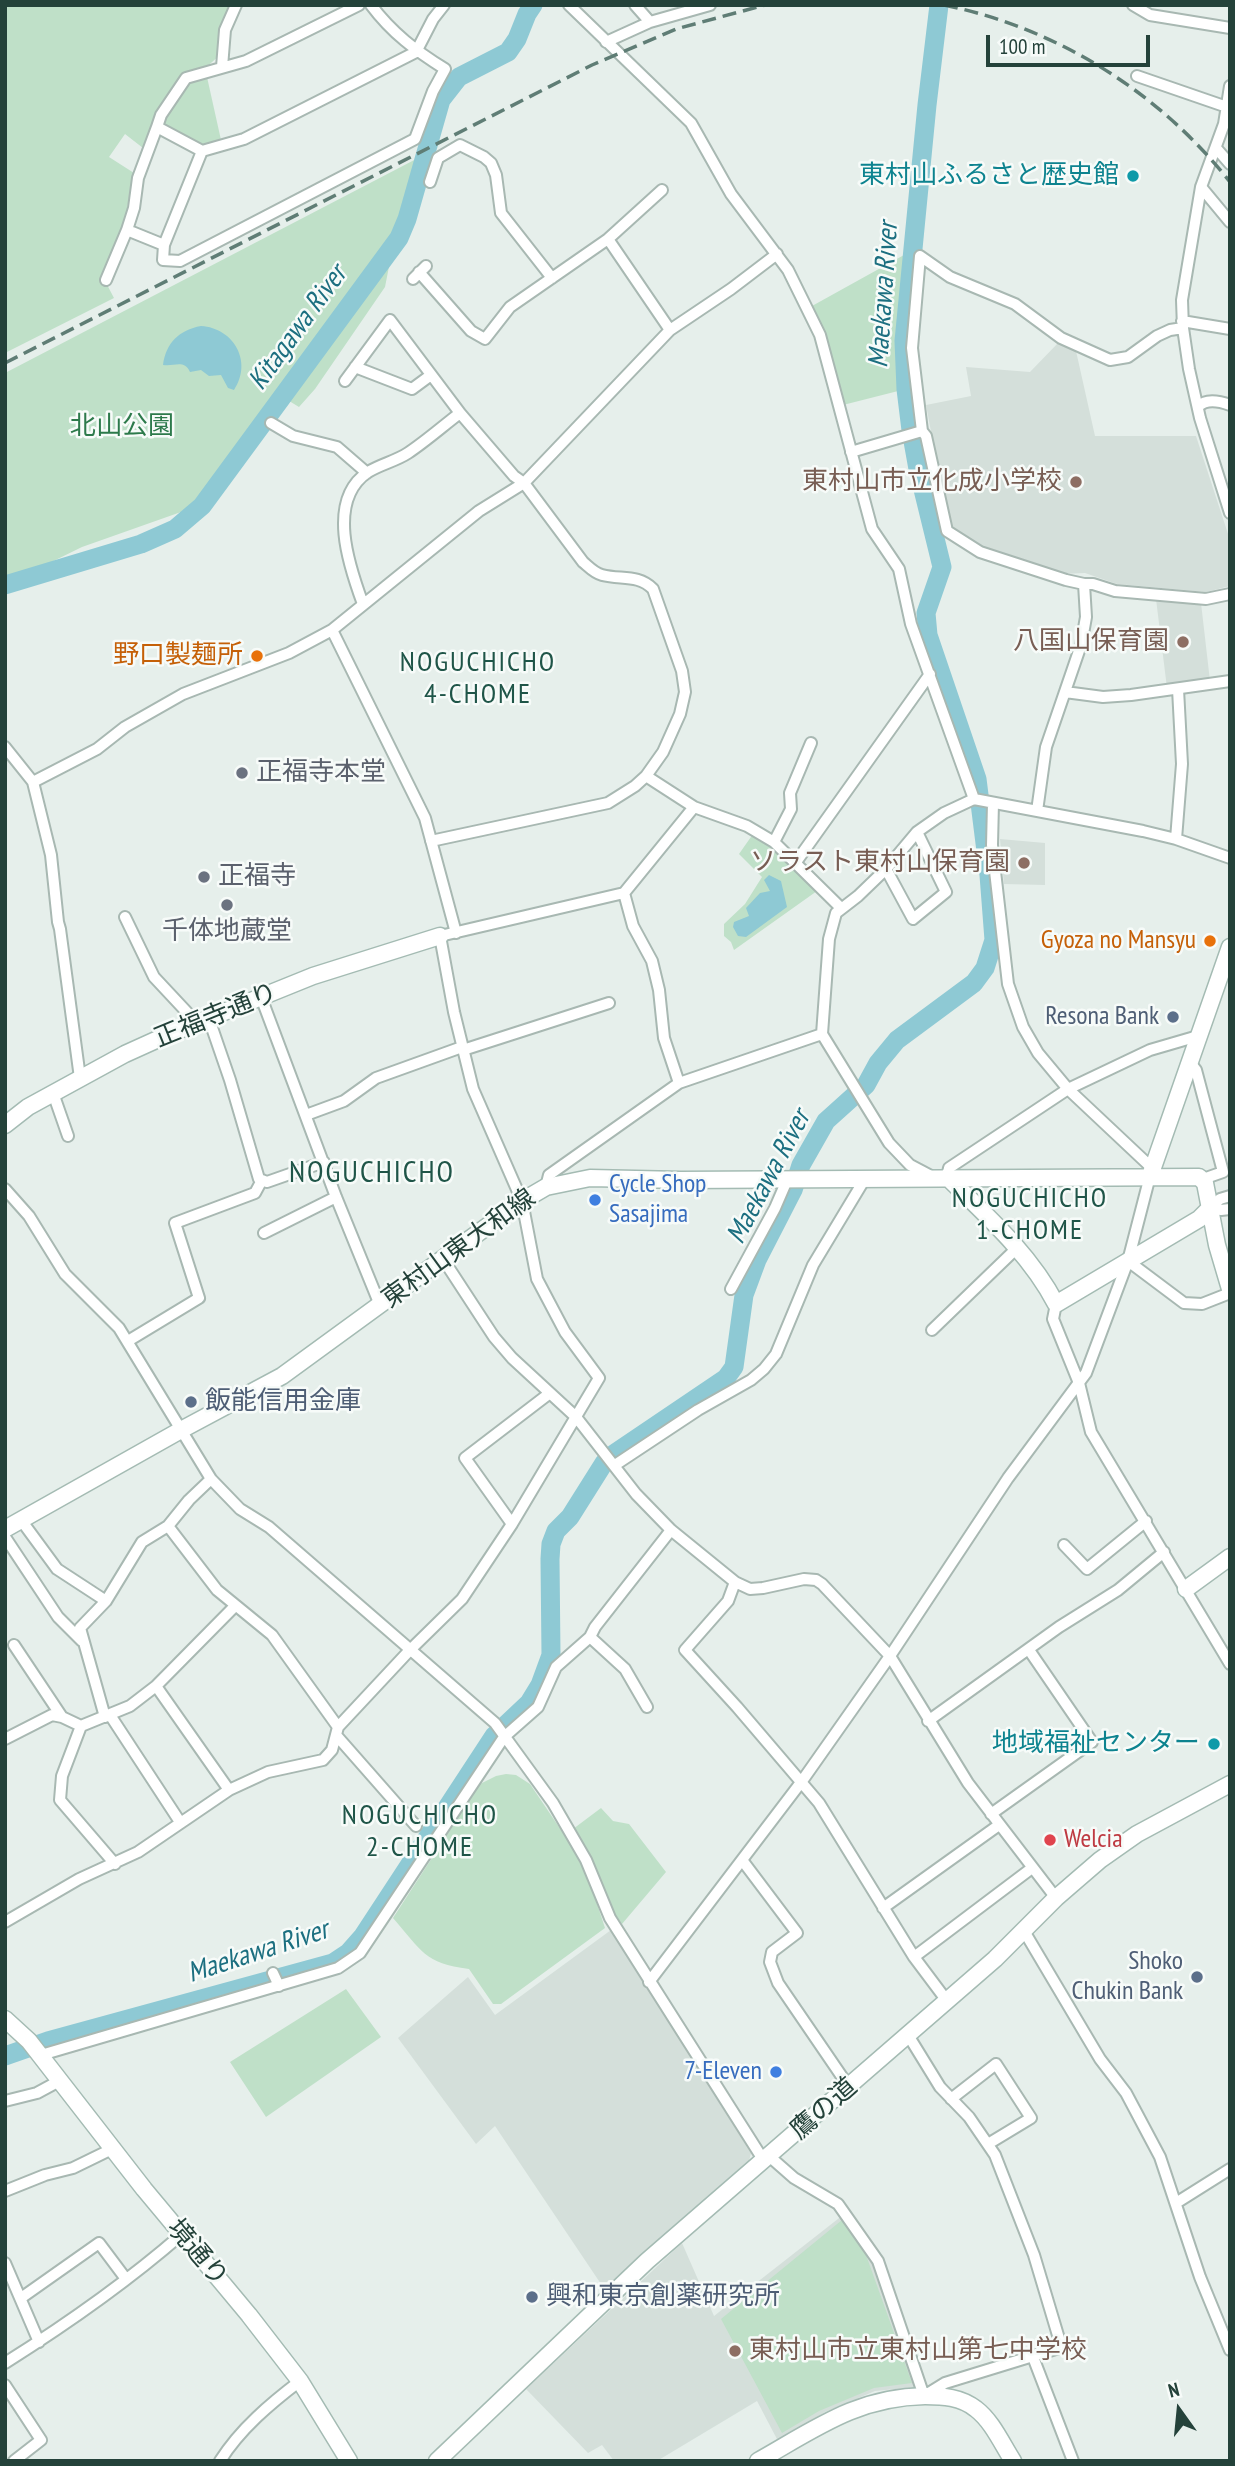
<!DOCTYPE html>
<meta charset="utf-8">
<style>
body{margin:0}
#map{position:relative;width:1235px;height:2466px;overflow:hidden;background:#e6efeb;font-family:"PT Sans Narrow",sans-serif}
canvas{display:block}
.frame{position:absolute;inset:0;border:7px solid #24423a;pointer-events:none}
.north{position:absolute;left:1144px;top:2375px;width:70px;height:70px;-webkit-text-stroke:5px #f7fbf9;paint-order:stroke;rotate:345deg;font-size:19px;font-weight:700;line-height:28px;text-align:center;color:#24423a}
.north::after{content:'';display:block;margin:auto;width:24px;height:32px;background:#24423a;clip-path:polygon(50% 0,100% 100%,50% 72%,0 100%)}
.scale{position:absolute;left:986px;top:35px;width:164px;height:32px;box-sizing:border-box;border:4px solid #24423a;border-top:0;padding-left:9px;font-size:21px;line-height:24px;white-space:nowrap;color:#24423a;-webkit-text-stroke:5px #f7fbf9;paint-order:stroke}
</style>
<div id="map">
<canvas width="1235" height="2466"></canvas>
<div class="frame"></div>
<div class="north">N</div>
<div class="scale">100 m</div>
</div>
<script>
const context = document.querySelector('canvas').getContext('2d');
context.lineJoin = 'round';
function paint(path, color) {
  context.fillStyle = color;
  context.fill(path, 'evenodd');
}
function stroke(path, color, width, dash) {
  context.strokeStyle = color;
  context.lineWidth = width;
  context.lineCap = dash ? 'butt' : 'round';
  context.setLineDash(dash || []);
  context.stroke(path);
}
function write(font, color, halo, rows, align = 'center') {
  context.font = font + ' "PT Sans Narrow","Noto Sans JP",sans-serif';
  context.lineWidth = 5;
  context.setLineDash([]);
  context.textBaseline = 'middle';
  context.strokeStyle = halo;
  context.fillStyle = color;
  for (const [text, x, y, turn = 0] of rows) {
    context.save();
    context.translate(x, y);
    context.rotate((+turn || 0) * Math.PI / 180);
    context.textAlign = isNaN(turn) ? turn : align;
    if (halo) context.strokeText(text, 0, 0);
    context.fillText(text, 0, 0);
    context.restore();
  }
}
paint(new Path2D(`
 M1058,343L1076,351L1095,436H1196L1230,540V586L1206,592L1117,584L1085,573L1062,574L983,549L949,527L926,405L971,396L966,367L1030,372Z
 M1156,599L1201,603L1210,681L1167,688Z
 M1000,839L1045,843V885L1004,884Z
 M611,1930L751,2153L749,2161L605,2290L495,2126L476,2144L398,2038L468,1977L495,2015Z
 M843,2215L873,2263L916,2387L875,2391L825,2412L778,2441L757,2401L657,2461H614L602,2445L588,2453L526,2389L682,2243L714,2316Z`), '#d4dfda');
paint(new Path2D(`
 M5,5H232L220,55L203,70L184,75L157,112L143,148L125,134L109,157L134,173L123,229L104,279L114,298L5,353Z
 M207,77L221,140L201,145L166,127L164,121L188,81Z
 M420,157L395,236L385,287L315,389L299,407L276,393L193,503L181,512L82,547L27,574L5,576V373Z
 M913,250L904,341L906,389L843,405L825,334L812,306Z
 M753,834L774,848L817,891L734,950L731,942L724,936V924L745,904L762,877L739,854Z
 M506,1774L516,1775L530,1784L584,1864L605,1928L501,2004H493L469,1969C424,1963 422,1951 393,1918L480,1784L496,1776Z
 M601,1808L613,1821L629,1824L666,1872L622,1924L609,1906L573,1829Z
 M346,1989L381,2037L266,2117L230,2062Z
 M842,2220L866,2255L912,2383L874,2388L819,2411L782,2433L721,2319Z`), '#bfe0c8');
paint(new Path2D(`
 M201,326C234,328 253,362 234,390L228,388L221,375L209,376L201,370L190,372C184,359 174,367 163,365C166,343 179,330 201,326Z
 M769,875L781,881L787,907L746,937L738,936L733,927L734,922L749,916L746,908L760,893L770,891L764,880Z`), '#8ec9d4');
stroke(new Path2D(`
 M5,585L141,544L175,529L202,506L399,238L407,219L441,100L459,77L508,52L517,39L527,14L533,5
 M5,2056L48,2041L333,1963L348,1953L363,1936L494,1736L529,1703L540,1685L551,1655L550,1559L551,1544L556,1531L570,1517L604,1463L615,1453L726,1378L734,1367L744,1295L757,1260L793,1190L801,1165L826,1121L866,1085L878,1063L897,1040L974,983L985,968L994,940L989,875L977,779L928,635L926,613L942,567L918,469L911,430L906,389L904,341L927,105L939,5`), '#8ec9d4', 19);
const street = new Path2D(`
 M359,5L246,61L186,78L161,115L157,127L202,151L244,139L416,52L433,19L444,5
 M569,5L691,123L731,194L788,270L820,335L872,529L899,569L911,624L974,799
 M635,5L650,22
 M1133,5L1150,15L1230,28
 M606,42L650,22L710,5
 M222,67L225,30L236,5
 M1137,76L1227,107
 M1230,86L1224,124L1201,187L1182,300L1183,328L1189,369L1200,418L1230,513
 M1216,148L1230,164
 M202,151L164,245L163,260L180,261L415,139L433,91L445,69C416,51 392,33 371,5
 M430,182L438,158L460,145L484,157L491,163L496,175L501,213L552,278
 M1201,187L1230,222
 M127,230L164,245
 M608,239L662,190
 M419,272L471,331L485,339L510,307L608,239L670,330
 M413,279L426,266
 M106,280L127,230L134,208L138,178L157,127
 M1182,321L1230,329
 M1183,328L1170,330L1157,336L1128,357L1110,360L1061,338L1015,304L950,277L920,256L912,348L922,431L926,436L947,531L980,552L1066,580L1084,584H1093L1115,591L1206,599L1230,594
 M355,367L412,389L431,375
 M345,381L390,320L460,413
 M1198,407C1206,398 1219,401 1230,405
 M271,423L293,436L337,447L367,473
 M851,452L922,431
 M363,604C349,566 326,500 368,472C381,464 396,461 408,453C426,441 443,426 460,413L514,476L524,483L583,562C589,567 594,573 602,575C621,580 638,574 653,589L682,671L685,692L680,714L663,752L646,776L635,786L608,803L431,841
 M332,630L425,818L456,933
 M1065,692L1103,697L1131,695L1230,681
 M5,747L33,782L51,855L58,922L60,929L80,1078
 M646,776L694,807L747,826L774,842L841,908
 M33,782L97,749L125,727L183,694L289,653L332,630L479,511L524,483L670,330L731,289L777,254
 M993,803L992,845L1008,984L1023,1027L1038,1053L1068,1089L1152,1168
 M1037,811L1046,747L1081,645L1086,617L1084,584
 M1176,839L1182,764L1178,689
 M774,842L791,809L790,793L811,743
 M796,862L930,674
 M886,869L913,919L946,892L917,832
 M624,893L633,926L652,961L659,990L664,1038L679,1083
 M125,917L154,977L197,1023
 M261,997L336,1197L380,1305
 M209,1019L230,1080L259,1179L267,1182L324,1162
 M463,1050L609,1003
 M1189,1061L1196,1070L1222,1168L1223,1172L1203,1179
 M53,1093L68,1136
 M306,1115L344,1101L376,1078L462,1047
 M929,1175L910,1165L889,1143L822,1034L829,939L836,913L858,896L886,869L917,832L944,813L974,799L1143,831L1176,839L1230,858
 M947,1177L949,1168L1068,1089L1150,1050L1198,1036
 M546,1187L549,1175L679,1083L822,1034
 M5,1189L29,1216L65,1274L119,1328L211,1479L240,1509L269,1527L495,1723L553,1803L586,1860L610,1918L764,2161
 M1210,1208L1220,1199L1230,1196
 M1210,1208L1221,1210L1230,1209
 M264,1233L336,1197
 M443,1259L494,1337L512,1358L576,1417L636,1494L671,1530L735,1582L750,1589L763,1588L804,1579L816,1580L822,1584L890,1656L968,1783L1056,1898
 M1128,1261L1184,1303L1202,1304L1230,1293
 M731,1289L775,1208L788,1178
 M1056,1304L1053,1319L1079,1383L1091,1432L1230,1664
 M932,1330L1017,1248
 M128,1341L199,1298L175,1223L255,1193L262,1180
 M615,1465L698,1410L751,1380L764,1369L776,1354L813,1265L866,1177
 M21,1520L57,1569L106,1601
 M512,1524L465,1458L550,1393
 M168,1526L217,1590L272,1635L338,1727
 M5,1537L58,1617L82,1641
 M1064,1545L1087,1569L1146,1521
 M735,1582L728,1601L685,1650L737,1707L819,1803L914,1957L947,2001
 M590,1637L625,1669L647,1707
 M14,1645L62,1717
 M156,1686L229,1790
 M110,1715L180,1822
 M105,1717L80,1628L106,1601L142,1542L168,1526L189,1500L211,1479
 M928,1721L1059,1627L1118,1590L1164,1552
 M336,1735L416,1826
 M5,1739L52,1715L62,1717L81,1726
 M991,1814L1092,1742L1029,1650
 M742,1860L797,1933L772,1952L770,1962L778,1983L849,2087
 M115,1864L60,1800L62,1776L81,1726L130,1706L156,1686L235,1606
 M883,1908L999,1825
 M5,1922L79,1879L138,1852L229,1790L268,1772L323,1760L332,1750L338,1727L409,1651L462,1599L512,1524L599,1378L565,1332L537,1279L522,1201L473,1089L454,1012L440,936L624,893L694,807
 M1024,1931L1100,2059L1126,2093L1160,2157L1200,2277L1230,2350
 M914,1957L1032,1868
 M273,1973L279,1986
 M649,1982L802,1781L890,1656L1008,1478L1086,1373L1128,1261L1150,1176
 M41,2055L338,1968L360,1953L504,1737L538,1707L556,1667L590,1637L595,1627L671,1530
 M951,2099L996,2064L1031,2118L988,2144
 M5,2101L37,2093L61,2080
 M769,2156L794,2178L838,2204L878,2261L924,2396L945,2383L1059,2348L1060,2342L1034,2255L995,2155L969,2117L940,2087L908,2035
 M5,2191L45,2175L73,2168L114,2148
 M1176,2203L1230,2169
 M5,2263L39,2342
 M21,2298L99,2243L126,2279
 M1033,2357L1073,2461
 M5,2363C67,2324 127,2282 182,2234
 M5,2385L41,2440L14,2461
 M220,2461C240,2429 271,2403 300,2381`);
const secondary = new Path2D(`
 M5,1125L28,1107L125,1054L167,1035L313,976L440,936
 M1150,1176L1230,947
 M947,1177C987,1216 1030,1254 1056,1304L1199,1219L1210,1208
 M5,1529L181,1430L282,1376L522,1201L546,1187L590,1178L681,1180L1199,1177L1205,1183L1217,1245L1230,1289
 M1186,1589L1230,1557
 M5,2019L29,2041L144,2189L249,2315L300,2381L349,2461
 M437,2461L647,2261L995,1959L1056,1898L1100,1860L1137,1834L1230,1784
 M758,2461C815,2429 857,2397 925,2396C943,2396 961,2397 976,2409C992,2421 1002,2444 1013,2461`);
stroke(street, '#a8b8b2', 14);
stroke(secondary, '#a4bbb3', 19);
stroke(street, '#fff', 10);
stroke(secondary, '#fff', 16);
stroke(new Path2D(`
 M944,5C1057,28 1159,92 1230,182
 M5,363L592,65L676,29L765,5`), '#5f7d75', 3.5, [14, 7]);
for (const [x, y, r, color] of [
 [1133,176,7,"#0f9aa8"],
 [1076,482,7,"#8d6e63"],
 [1183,642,7,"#8d6e63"],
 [257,656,7,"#e8710a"],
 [242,773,7,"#6b7280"],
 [1024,863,7,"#8d6e63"],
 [204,877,7,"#6b7280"],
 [227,905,7,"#6b7280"],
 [1210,941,7,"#e8710a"],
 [1173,1017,7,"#5c6f8a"],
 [595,1200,7,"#3f7fe0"],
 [191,1402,7,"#5c6f8a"],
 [1214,1744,7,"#0f9aa8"],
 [1050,1840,7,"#e0444e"],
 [1197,1977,7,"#5c6f8a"],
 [776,2072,7,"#3f7fe0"],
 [532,2297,7,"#5c6f8a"],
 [735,2351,7,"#8d6e63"]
]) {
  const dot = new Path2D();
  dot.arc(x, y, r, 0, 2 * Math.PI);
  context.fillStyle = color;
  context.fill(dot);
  stroke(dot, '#f7fbf9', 2.5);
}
write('26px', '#0d838f', '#f7fbf9', [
 ["東村山ふるさと歴史館",1119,176],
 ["地域福祉センター",1200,1744]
], 'right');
write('26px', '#2d7a4b', '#f7fbf9', [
 ["北山公園",122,427]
]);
write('26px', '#785e54', '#f7fbf9', [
 ["東村山市立化成小学校",1062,482],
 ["八国山保育園",1169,642],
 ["ソラスト東村山保育園",1010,863],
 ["東村山市立東村山第七中学校",749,2351,"left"]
], 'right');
write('26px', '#c56008', '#f7fbf9', [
 ["野口製麺所",243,656],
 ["Gyoza no Mansyu",1196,941]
], 'right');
write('26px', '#5b616d', '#f7fbf9', [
 ["正福寺本堂",256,773],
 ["正福寺",218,877],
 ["千体地蔵堂",227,932,"center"]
], 'left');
write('26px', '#24423a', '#f7fbf9', [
 ["正福寺通り",216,1016,-22],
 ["東村山東大和線",459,1249,-36],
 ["鷹の道",824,2109,-41],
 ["境通り",197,2253,50]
]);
write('26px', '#4e5e75', '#f7fbf9', [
 ["Resona Bank",1159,1017],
 ["飯能信用金庫",205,1402,"left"],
 ["Shoko",1183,1962],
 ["Chukin Bank",1183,1992],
 ["興和東京創薬研究所",546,2297,"left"]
], 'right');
write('26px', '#366cbe', '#f7fbf9', [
 ["Cycle Shop",609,1185],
 ["Sasajima",609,1215],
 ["7-Eleven",762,2072,"right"]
], 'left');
write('26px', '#be3a42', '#f7fbf9', [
 ["Welcia",1064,1840]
], 'left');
write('italic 28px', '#1c6f80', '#f7fbf9', [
 ["Maekawa River",884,295,-86],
 ["Kitagawa River",298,328,-54],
 ["Maekawa River",769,1177,-62],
 ["Maekawa River",258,1952,-18]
]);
context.letterSpacing = '2px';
write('28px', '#1f5548', '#f7fbf9', [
 ["NOGUCHICHO",478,663],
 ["4-CHOME",478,695],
 ["NOGUCHICHO",1030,1199],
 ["1-CHOME",1030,1231],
 ["NOGUCHICHO",420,1816],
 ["2-CHOME",420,1848]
]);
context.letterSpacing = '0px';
context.letterSpacing = '2px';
write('30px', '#1f5548', '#f7fbf9', [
 ["NOGUCHICHO",372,1173]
]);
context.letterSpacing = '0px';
</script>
